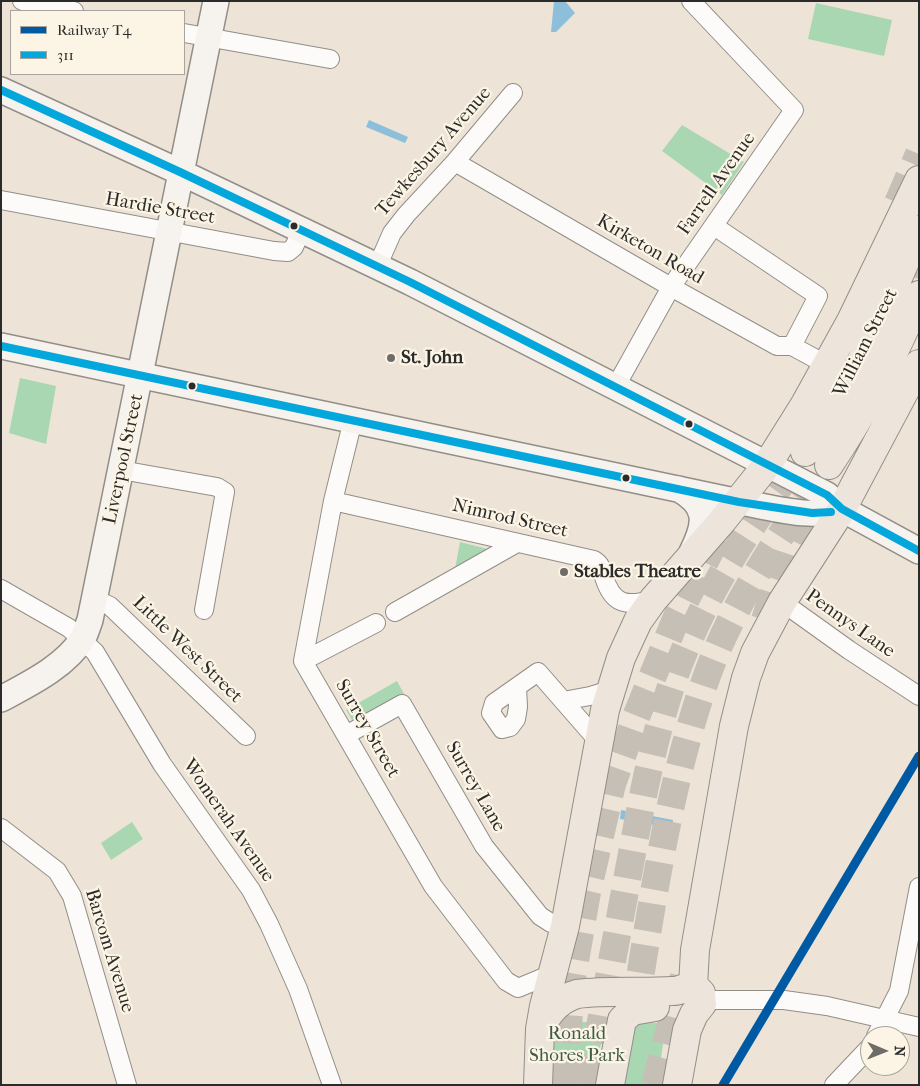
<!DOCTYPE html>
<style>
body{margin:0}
#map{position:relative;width:920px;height:1086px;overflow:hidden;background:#ede4d7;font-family:"IM FELL French Canon",serif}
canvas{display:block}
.frame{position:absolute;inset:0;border:2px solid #2b2b2b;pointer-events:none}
.legend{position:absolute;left:10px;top:10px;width:175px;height:65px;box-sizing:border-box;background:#fcf5e5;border:1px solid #a8a49b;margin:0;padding:6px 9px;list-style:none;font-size:15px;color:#2b2b2b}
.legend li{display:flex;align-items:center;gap:10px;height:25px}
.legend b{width:25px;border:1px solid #a8a49b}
.north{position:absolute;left:860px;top:1026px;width:50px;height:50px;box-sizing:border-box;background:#fcf5e5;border:1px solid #a8a49b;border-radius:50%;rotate:91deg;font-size:14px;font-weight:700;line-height:20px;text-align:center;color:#2b2b2b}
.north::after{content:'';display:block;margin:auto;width:18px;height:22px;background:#6f6c67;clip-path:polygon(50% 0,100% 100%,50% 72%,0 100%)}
</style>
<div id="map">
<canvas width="920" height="1086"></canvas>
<div class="frame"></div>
<ul class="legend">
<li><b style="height:6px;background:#005aa3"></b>Railway T4</li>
<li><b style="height:6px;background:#04a7db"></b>311</li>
</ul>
<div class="north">N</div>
</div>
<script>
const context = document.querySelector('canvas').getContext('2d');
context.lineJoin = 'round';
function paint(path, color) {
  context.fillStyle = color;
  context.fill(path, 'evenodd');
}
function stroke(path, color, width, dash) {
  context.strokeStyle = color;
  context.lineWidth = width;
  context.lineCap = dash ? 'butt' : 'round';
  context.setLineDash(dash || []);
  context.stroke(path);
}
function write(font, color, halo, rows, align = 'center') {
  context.font = font + ' "IM FELL French Canon",serif';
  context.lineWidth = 4.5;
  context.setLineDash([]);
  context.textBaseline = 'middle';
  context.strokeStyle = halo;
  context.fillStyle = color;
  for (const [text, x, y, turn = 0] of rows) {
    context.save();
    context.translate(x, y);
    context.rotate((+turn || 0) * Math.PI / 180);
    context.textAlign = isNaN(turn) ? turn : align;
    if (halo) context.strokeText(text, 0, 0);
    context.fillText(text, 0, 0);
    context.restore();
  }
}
paint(new Path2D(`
 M816,3L892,20L884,56L808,39Z
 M682,125L744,162L722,195L662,151Z
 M20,378L56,386L46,444L9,433Z
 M460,542L488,549L455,569Z
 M397,681L404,694L353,722L346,710Z
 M132,822L143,839L111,860L101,843Z
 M554,1022H608L588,1085H552Z
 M647,1022L666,1024L657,1085H625L628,1063L619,1061L626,1023Z`), '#a9d7b1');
paint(new Path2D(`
 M554,1H565L575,13L556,32H551Z
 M369,120L408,137L405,143L366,127Z
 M621,810L673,820L672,828L620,819Z`), '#8dbeda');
stroke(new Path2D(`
 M634,1014C652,905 668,789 704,684C731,604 781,534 829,465
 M590,1085C602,1012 616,941 629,869C643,795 656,718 685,649C716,575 757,515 805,452`), '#c6bfb5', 28, [28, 14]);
stroke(new Path2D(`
 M898,203L919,154
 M900,317L919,272
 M765,620L790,543L837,442
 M564,1085L571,984L587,892L612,784L636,717L676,619L720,531
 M655,1085L686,969`), '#c6bfb5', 28, [28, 14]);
const street = new Path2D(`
 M22,1L74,11
 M184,33L330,59
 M455,162L671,287L777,346H792L827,365
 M1,200L274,251L288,252L294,247L301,231
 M714,226L818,296L792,346
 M377,267L392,233L406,215L455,162L513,93
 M616,386L671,287L794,110L691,1
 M353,420L333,501L303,661L433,886L506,981L518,988L542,978L550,979
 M121,470L217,487L225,492L204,610
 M333,501L594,560C601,564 602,570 604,577C613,606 627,606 653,600
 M1,589L69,628L95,652L162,764L251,890L269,924L298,989L332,1085
 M95,599L110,606L246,736
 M782,602L849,650L919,696
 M395,612L517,543
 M303,661L376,623
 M517,687L518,707L516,719L510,727L502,729L491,713L494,703L538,672L599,742
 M563,701L590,696L610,690
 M346,735L402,704L484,846L540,916L551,923L565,926
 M1,828L57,871L72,896L127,1085
 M702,1000H784L827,1006L919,1027
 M876,1036L899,991L919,887
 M834,1085L870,1047`);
const secondary = new Path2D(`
 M1,90L180,172L410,282L827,495L842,509L919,551
 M1,346L739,502C771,507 810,520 842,509
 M679,489C709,506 706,524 692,552
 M1,699C29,684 66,666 83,638C86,633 88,625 90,620L216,1`);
const primary = new Path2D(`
 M805,452L861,362L919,230
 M829,465C865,411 895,355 919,295
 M693,986L695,950L734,726L746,678L755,653L782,602L842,509L919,364
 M542,1026C549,1010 560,999 577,994C608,990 641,993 673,991C682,991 686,985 695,987L701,993L702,1004L694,1014L687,1030L677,1085
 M538,1085L540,1029L544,1006L565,926L605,710L621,658L638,621L653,600L723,520L767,465L804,406L851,321L919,180
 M610,1085L622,1020L632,1011L655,1007`);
stroke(street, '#928e87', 20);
stroke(secondary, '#928e87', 28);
stroke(primary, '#928e87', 30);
stroke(street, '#fcfbf9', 18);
stroke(secondary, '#f6f2ee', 25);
stroke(primary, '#ede5dc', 28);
stroke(new Path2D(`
 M1,90L180,172L410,282L827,495L842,509L919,551
 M1,346L739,502L812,513L831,512`), '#04a7db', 8);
stroke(new Path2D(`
 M723,1085L919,756`), '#005aa3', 9);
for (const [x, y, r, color] of [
 [294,226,4.5,"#2b2b2b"],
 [391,358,5,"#6f6c67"],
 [192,386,4.5,"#2b2b2b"],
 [689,424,4.5,"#2b2b2b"],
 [626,478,4.5,"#2b2b2b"],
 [564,572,5,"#6f6c67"]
]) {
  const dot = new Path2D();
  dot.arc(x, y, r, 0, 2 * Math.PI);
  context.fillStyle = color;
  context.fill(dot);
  stroke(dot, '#fcf5e5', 2);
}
write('19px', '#2b2b2b', '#fcf5e5', [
 ["Tewkesbury Avenue",434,152,-49],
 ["Farrell Avenue",717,184,-55],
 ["Hardie Street",160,209,10],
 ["Kirketon Road",650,250,30],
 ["William Street",866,343,-63],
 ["Liverpool Street",124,459,-78],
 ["Nimrod Street",510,519,13],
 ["Pennys Lane",850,624,35],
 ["Little West Street",187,650,44],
 ["Surrey Street",367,729,60],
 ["Surrey Lane",475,787,60],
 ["Womerah Avenue",228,821,55],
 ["Barcom Avenue",109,951,73]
]);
write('bold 19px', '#2b2b2b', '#fcf5e5', [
 ["St. John",401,358],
 ["Stables Theatre",574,572]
], 'left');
write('19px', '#405b4a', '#fcf5e5', [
 ["Ronald",577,1034],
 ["Shores Park",577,1056]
]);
</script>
